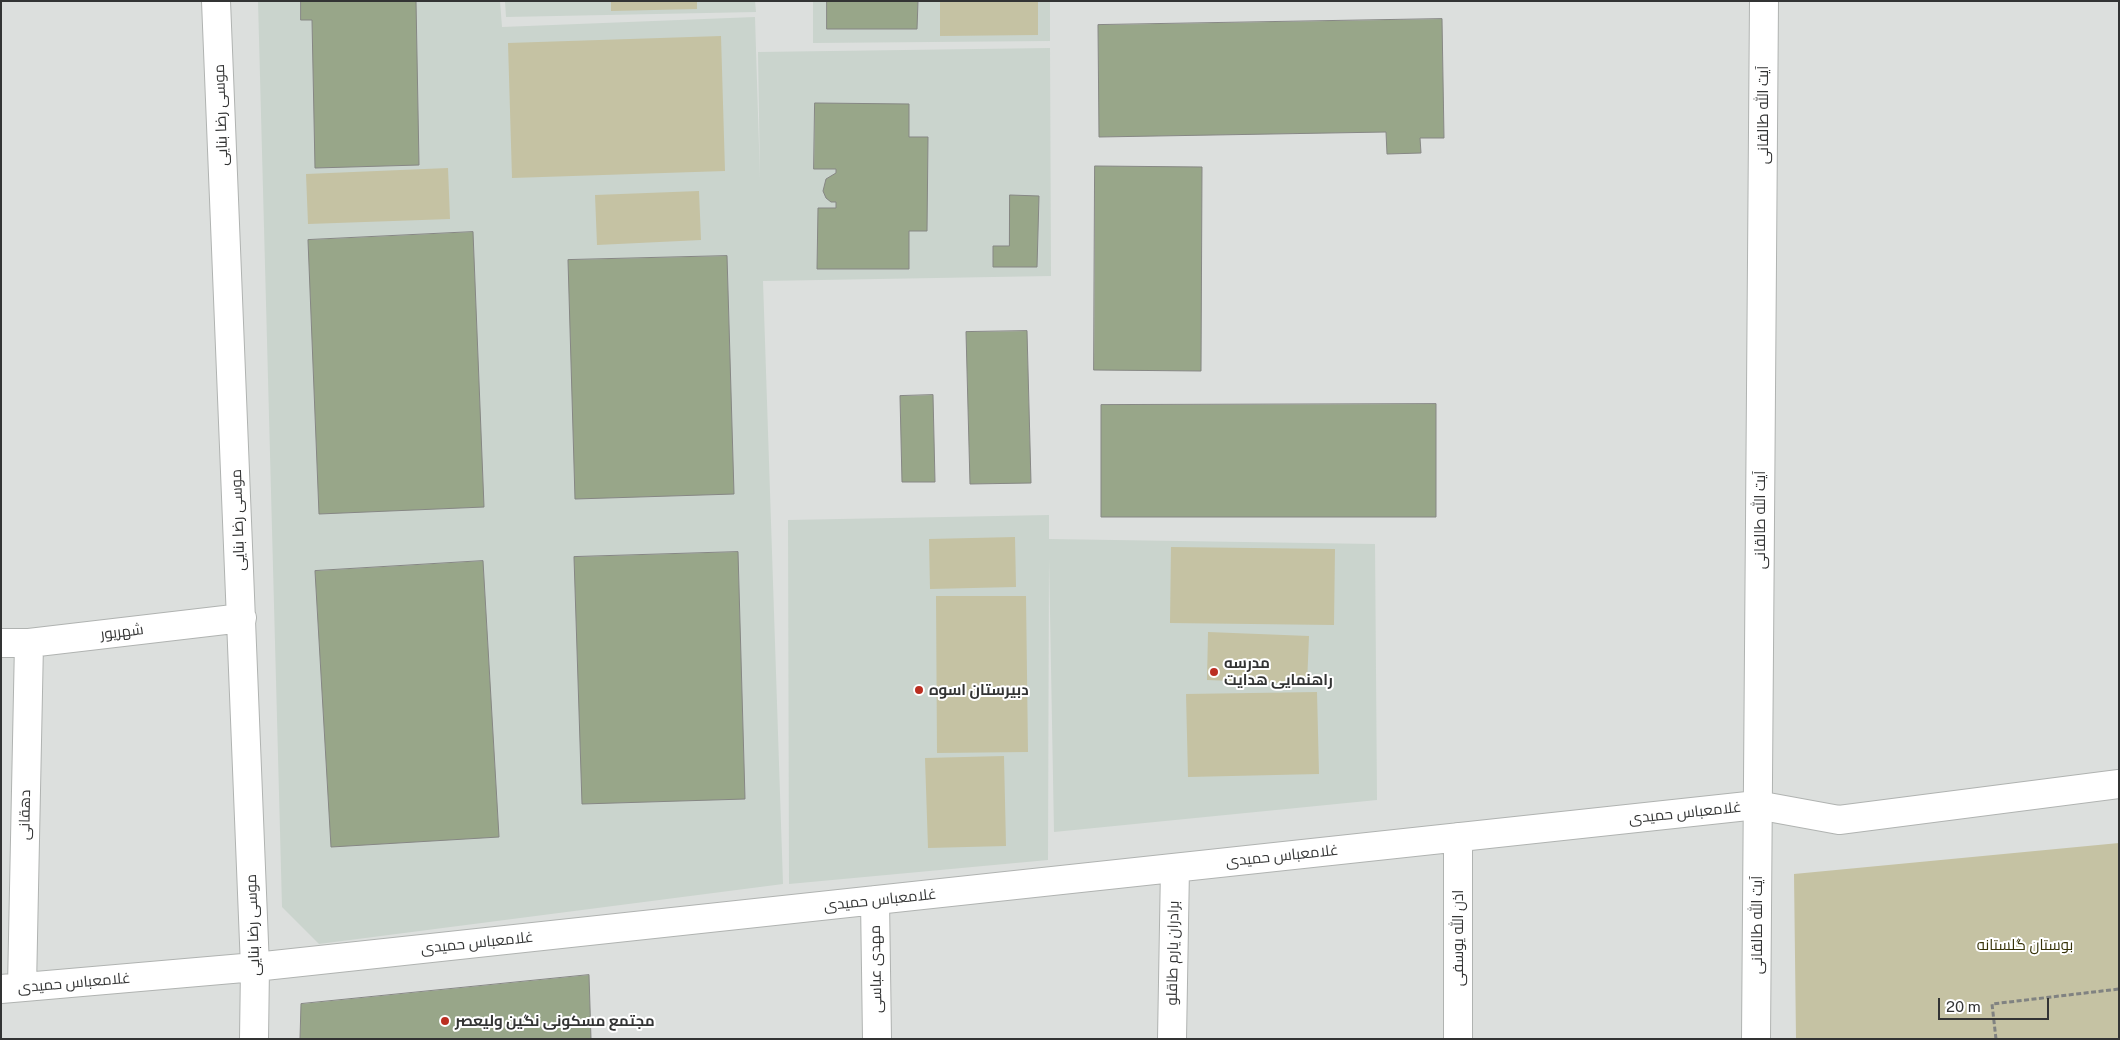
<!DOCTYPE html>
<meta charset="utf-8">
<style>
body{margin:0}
#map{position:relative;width:2120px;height:1040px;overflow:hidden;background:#dcdfdd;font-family:"Public Sans",sans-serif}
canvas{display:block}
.frame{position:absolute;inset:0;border:2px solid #333434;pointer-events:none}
.scale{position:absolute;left:1938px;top:998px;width:111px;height:22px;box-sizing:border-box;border:2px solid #333434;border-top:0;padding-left:6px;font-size:15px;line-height:18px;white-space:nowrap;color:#333434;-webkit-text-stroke:4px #fff;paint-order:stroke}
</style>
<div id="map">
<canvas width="2120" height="1040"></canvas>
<div class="frame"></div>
<div class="scale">20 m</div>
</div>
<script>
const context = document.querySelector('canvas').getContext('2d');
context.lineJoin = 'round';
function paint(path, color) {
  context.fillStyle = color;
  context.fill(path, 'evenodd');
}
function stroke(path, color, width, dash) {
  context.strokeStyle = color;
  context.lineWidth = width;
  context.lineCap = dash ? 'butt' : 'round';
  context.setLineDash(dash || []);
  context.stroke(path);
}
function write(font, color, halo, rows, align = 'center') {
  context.font = font + ' "Public Sans",Cairo,sans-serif';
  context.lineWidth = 4;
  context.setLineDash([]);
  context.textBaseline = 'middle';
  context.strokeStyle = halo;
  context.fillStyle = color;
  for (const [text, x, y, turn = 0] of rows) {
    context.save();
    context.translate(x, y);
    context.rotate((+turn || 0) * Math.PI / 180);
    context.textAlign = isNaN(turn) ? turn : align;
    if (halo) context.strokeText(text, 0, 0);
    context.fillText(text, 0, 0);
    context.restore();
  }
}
paint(new Path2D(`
 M258,1H500L502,27L755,17L760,179L758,52L1050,48L1051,276L763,281L783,884L319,944L282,907Z
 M505,1H755L756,12L506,17Z
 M813,1H1050V41L813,43Z
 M1049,515V539L1375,544L1377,800L1054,832L1049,558L1048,860L789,884L788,520Z`), '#cad4cd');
paint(new Path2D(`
 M611,1H697V9L611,11Z
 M940,1H1038V35L940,36Z
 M721,36L725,171L512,178L508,43Z
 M448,168L450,219L308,224L306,174Z
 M699,191L701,240L597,245L595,195Z
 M1015,537L1016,587L930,589L929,539Z
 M1171,547L1335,549L1334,625L1170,623Z
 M936,596H1026L1028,752L937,753Z
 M1208,632L1309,636L1307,684L1207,680Z
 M1317,692L1319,774L1188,777L1186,694Z
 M1004,756L1006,846L928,848L925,758Z
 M2119,843V1039H1796L1794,874Z`), '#c5c2a3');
const building = new Path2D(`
 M301,1H416L419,165L315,168L312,20H301Z
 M827,1H918L917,29H827Z
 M1442,19L1444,138H1420L1421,153L1387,154L1386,132L1099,137L1098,25Z
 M815,103L909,104V137H928L927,231H909V269H817L818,208H836V202H831L826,198L823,191L826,179L836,173V169H814Z
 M1095,166L1202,167L1201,371L1094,370Z
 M1010,195L1039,196L1037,267H993V246H1009Z
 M473,232L484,507L319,514L308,240Z
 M727,256L734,494L575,499L568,260Z
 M1027,331L1031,483L970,484L966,332Z
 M933,395L935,482H902L900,396Z
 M1436,404V517H1101V405Z
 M738,552L745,799L582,804L574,557Z
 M483,561L499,837L331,847L315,571Z
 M589,975L591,1039H300L301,1004Z`);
paint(building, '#98a689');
stroke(building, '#868784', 1);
const minor = new Path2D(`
 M216,1L255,967L254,1039
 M1,643H29L242,618
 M875,900L877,1039
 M22,987L29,643
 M1,989L255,967L1757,805L1839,820L2119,784
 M1172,1039L1175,868
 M1458,1039V837`);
const secondary = new Path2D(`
 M1756,1039L1764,1`);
stroke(minor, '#b0b3b1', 30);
stroke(secondary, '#b0b3b1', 30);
stroke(new Path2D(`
 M1996,1039L1992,1004L2119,989`), '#808281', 3, [5, 2.5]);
stroke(minor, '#fff', 28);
stroke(secondary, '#fff', 28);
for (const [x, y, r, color] of [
 [1214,672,5,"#bb2e21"],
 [919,690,5,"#bb2e21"],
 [445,1021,5,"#bb2e21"]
]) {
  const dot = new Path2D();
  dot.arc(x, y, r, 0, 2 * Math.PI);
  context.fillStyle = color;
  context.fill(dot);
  stroke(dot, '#fff', 2);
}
write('15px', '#333434', '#fff', [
 ["موسی رضا بنایی",221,115,-92],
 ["آیت الله طالقانی",1763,115,-90],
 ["موسی رضا بنایی",238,520,-92],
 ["آیت الله طالقانی",1760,520,-90],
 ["شهریور",122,632,-7],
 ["غلامعباس حمیدی",1685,813,-6],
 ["دهقانی",25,815,-89],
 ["غلامعباس حمیدی",1282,856,-6],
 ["غلامعباس حمیدی",880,900,-6],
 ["موسی رضا بنایی",253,925,-92],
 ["آیت الله طالقانی",1757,925,-90],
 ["اذن الله یوسفی",1458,938,-90],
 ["غلامعباس حمیدی",477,943,-6],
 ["برادران یارم طاقلو",1173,953,-89],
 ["مهدی عباسی",876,969,-91],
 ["غلامعباس حمیدی",74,983,-5]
]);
write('bold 15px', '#333434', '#fff', [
 ["مدرسه",1224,663],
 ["راهنمایی هدایت",1224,680],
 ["دبیرستان اسوه",929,690],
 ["مجتمع مسکونی نگین ولیعصر",455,1021]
], 'left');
write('15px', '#353106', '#fff', [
 ["بوستان گلستانه",2025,945]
]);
</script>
